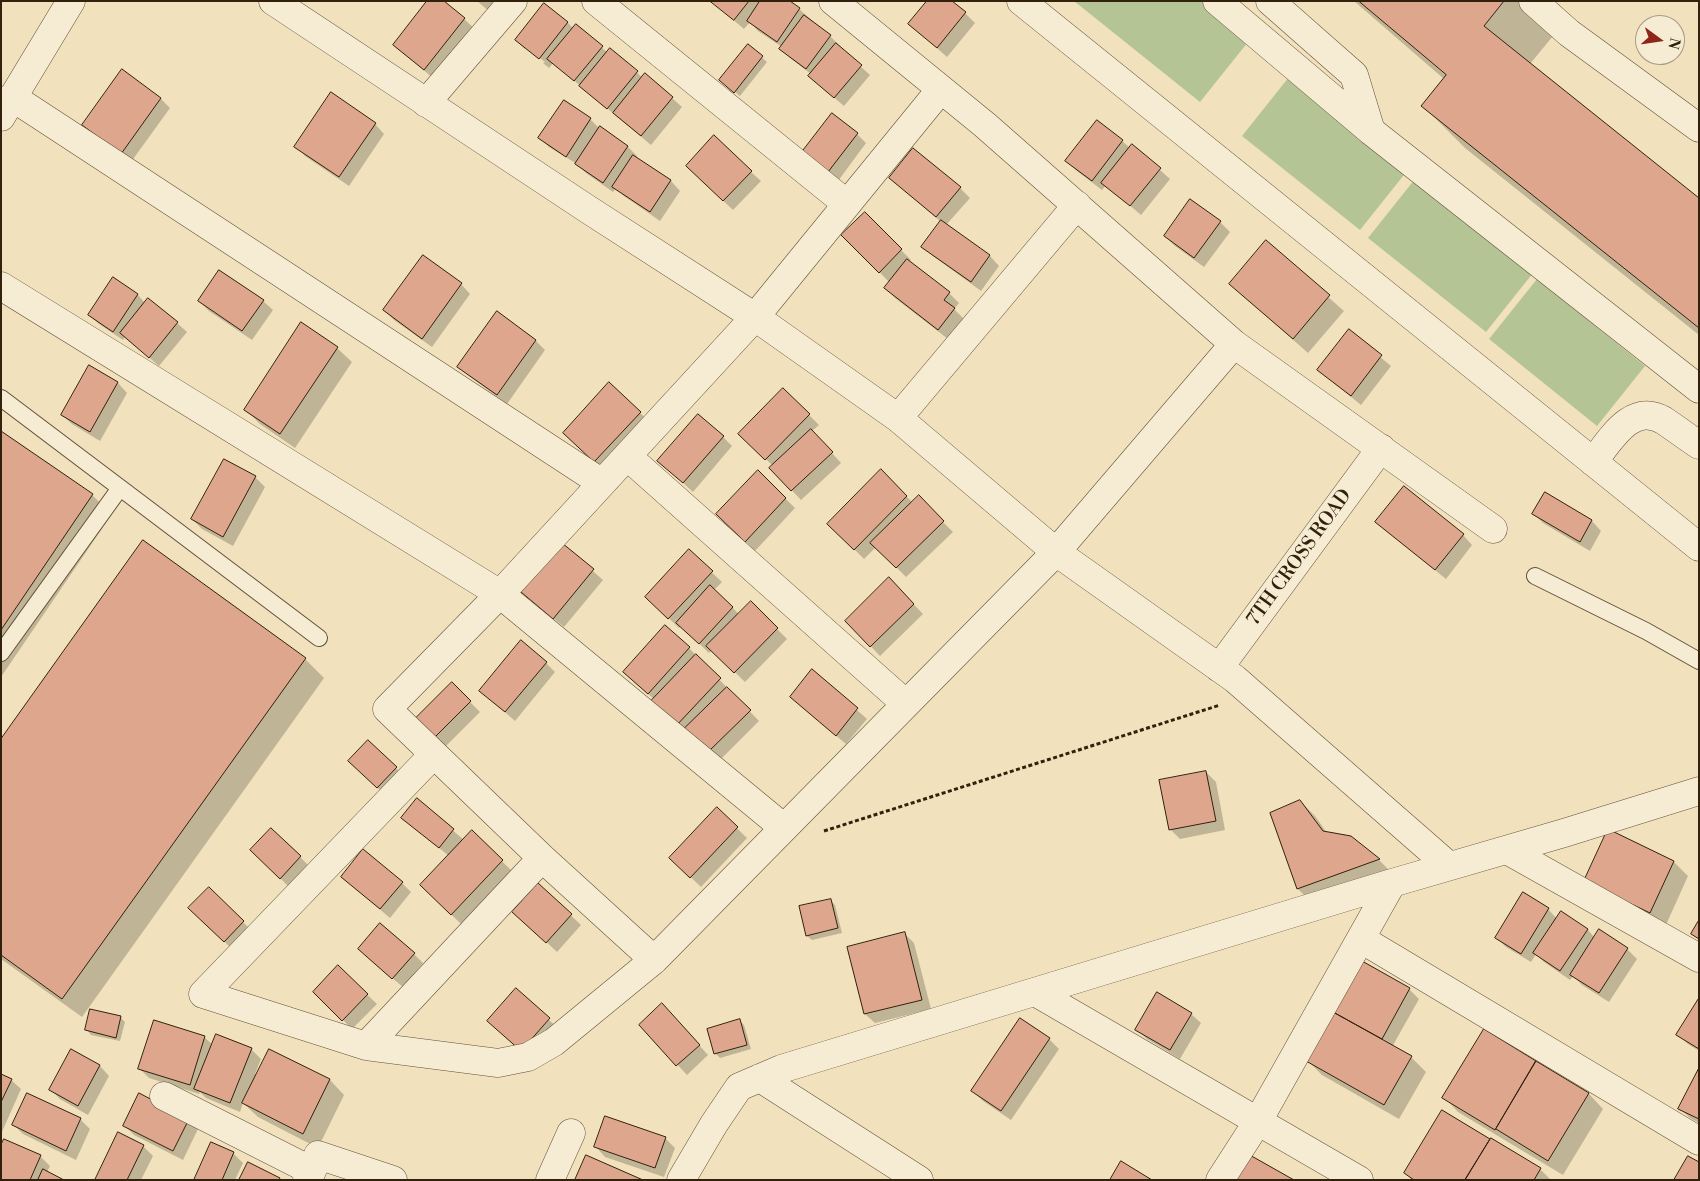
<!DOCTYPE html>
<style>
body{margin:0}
#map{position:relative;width:1700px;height:1181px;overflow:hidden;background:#f1e1bc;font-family:"Libre Bodoni",serif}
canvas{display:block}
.frame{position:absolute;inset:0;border:2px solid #31210d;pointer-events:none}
.north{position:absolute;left:1635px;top:15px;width:50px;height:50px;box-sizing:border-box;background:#f6ecd3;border:1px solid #a79b84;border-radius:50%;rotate:104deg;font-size:14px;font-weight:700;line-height:20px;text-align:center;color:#31210d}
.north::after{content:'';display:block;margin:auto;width:18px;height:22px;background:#8f2418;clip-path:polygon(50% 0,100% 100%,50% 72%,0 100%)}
</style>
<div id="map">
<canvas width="1700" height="1181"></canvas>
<div class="frame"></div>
<div class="north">N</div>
</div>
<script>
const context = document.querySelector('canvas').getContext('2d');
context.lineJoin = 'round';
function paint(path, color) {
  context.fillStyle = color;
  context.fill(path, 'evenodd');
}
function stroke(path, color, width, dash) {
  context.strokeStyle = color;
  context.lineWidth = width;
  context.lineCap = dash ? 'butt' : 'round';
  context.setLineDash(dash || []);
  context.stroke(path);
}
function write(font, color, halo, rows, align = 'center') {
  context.font = font + ' "Libre Bodoni",serif';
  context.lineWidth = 4.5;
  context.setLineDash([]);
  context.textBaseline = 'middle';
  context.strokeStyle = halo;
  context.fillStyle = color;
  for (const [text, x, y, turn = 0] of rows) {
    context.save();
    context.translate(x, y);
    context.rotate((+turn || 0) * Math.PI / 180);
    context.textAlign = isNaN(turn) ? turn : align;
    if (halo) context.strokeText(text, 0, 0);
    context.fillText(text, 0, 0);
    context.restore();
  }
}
paint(new Path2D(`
 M1074,1H1208L1252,37L1200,102Z
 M1289,77L1407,171L1360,230L1242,136Z
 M1415,179L1533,273L1486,332L1368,238Z
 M1537,279L1645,366L1597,426L1489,339Z`), '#b5c494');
paint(new Path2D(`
 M477,1H499L490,12Z
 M711,1H787L799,9L830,36L840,46L839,47L870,75L844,106L819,85L811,74L790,58L781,48L782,47L758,31L750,22L744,29Z
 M1354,1H1527L1557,31L1530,64L1699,199V335L1465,148L1423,106L1444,79Z
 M965,13L975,23L947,57L910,24Z
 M464,19L474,28L434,79L394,45Z
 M567,22L574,29L576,26L608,53L611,50L643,78L672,98L682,107L651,145L553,63L549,68L543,63L545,62L525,47V49L516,40Z
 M748,46L767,62L740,96L725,84Z
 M160,98L170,108L131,162L93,135L83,125Z
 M564,101L590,119L600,129L628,147L637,156L636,158L671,181L680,191L660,221L624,196L616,188L613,192L586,173L577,164L549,147L540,138Z
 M375,124L384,134L349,186L305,156L296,146Z
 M857,134L866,143L838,181L814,161Z
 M1122,141L1130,148L1132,145L1170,179L1141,215L1106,185L1102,190L1077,171L1067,161Z
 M751,172L761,181L733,210L697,176Z
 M890,178L960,188L970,198L946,225L990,256L999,266L981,291L933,256L923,247L941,222Z
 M864,213L911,260L909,262L949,293L959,303L954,309L964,319L948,339L895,298L886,288L890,283L843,235Z
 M1220,222L1230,232L1204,267L1175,246L1165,236Z
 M1266,242L1344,311L1308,353L1230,284Z
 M114,279L138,295L145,303L177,323L187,332L159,366L125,337L123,340L99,324L89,315Z
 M461,284L470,294L432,347L394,320L384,310Z
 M199,301H263L273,310L252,340L209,311Z
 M1349,331L1391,366L1361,405L1329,379L1319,369Z
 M535,340L545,350L507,404L469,376L459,367Z
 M337,348L352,362L295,448L260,424L246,410Z
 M89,367L118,383L127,393L100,441L72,424L62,415Z
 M783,389L819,425L812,431L841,463L801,500L771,468L773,466L740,434Z
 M640,413L650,422L605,471L574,442Z
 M1,433L92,495L112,514L1,677Z
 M723,437L732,446L693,492L669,470Z
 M881,471L913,503L918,497L953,532L906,577L876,547L864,559L829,524Z
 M758,472L795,508L755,551L718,514Z
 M255,477L265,487L233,546L202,529L192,519Z
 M1545,493L1592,521L1601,531L1590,551L1543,523L1533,513Z
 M1387,531L1463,535L1472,545L1446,579Z
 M562,544L603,580L564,627L533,602Z
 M689,551L722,582L714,590L739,614L751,603L787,639L745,682L712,650L709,653L681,626L679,628L656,606Z
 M889,579L923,614L880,656L847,621Z
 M689,648L759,721L718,762L685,736L654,699L634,682Z
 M305,659L324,678L82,1017L1,959V741Z
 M546,663L555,672L515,721L481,691Z
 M813,671L867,719L846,744L801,706Z
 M452,684L480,712L443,749L415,721Z
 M350,761L396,768L405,778L387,797Z
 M1206,772L1216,782L1225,830L1180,839L1170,829Z
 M417,800L464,840L472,832L512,871L461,924L421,885L449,856L413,827Z
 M1300,801L1315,816L1327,833L1350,837L1379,860L1393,874L1312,903L1298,889Z
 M717,809L747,838L701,887L671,858Z
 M272,829L310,867L290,888L252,850Z
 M1609,831L1674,862L1688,876L1665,927L1600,895Z
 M342,877L402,883L411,892L390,918Z
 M539,885L581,925L557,952L524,921Z
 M209,888L253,932L234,951L190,908Z
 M830,900L835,905L842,933L812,940L807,936Z
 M1548,909L1557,919L1562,913L1588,930L1595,938L1599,931L1627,949L1637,959L1609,1002L1582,985L1573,976L1570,980L1544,962L1536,954L1531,962L1506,947L1497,938Z
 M904,933L914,943L931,1009L875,1023L865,1014L849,948Z
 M414,954L423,963L403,987L369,959Z
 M1362,963L1409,989L1419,999L1392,1047L1411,1057L1426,1072L1399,1119L1322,1075L1308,1061Z
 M338,967L377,1004L352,1029L315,992Z
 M516,990L559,1029L531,1060Z
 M1699,1001V1051L1688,1044L1678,1035Z
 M1191,1014L1201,1023L1180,1059L1147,1039L1137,1030Z
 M672,1015L708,1055L687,1075L641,1025Z
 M120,1017L125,1022L120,1041L91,1035L87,1030Z
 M740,1021L744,1025L751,1049L720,1058L716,1054L708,1030Z
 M1484,1031L1589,1094L1603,1109L1563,1175L1458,1112L1444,1097Z
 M204,1037L213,1045L251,1049L261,1059L255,1074L257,1075L269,1050L330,1080L344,1095L318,1148L258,1117L243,1103L240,1112L206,1098L200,1092L199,1094L149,1078L139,1068Z
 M1049,1039L1059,1049L1011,1120L983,1101L973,1091Z
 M72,1051L100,1066L109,1076L88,1115L60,1099L51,1090Z
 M1699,1071V1123L1690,1118L1680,1109Z
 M1,1075L11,1080L21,1089L1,1134Z
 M1443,1112L1540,1169L1551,1180H1412L1405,1173Z
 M80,1119L90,1129L76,1160L23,1134L13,1124Z
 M188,1120L198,1129L183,1160L134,1135L124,1125Z
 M665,1138L675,1148L664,1177L605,1157L596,1147Z
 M143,1146L153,1156L141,1180H96Z
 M233,1153L243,1163L235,1180H195Z
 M40,1156L50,1166L47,1172L62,1180H1Z`), '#0003');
const building = new Path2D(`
 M427,1H444L465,18L424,70L393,45Z
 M710,1H749L734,20Z
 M760,1H790L800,8L777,42L747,21Z
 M927,1H952L966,12L937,48L908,24Z
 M1359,1H1504L1484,26L1699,198V328L1421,106L1446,75Z
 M544,3L568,22L539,59L515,40Z
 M804,15L831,35L806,69L779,49Z
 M576,24L603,46L574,81L547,59Z
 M836,43L862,65L834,98L808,76Z
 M748,44L763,56L734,93L719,80Z
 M610,48L638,71L607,109L579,86Z
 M122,69L161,98L121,154L82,125Z
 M645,73L673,97L641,136L613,113Z
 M331,92L376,123L339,177L294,147Z
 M564,100L591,118L566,157L538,138Z
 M832,113L858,133L828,172L802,152Z
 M1097,120L1123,140L1092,181L1065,161Z
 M600,126L628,146L603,183L575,164Z
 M714,135L752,171L723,201L686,166Z
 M1132,144L1161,168L1130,206L1101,183Z
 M913,148L961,187L936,217L889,178Z
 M633,155L671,180L650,212L612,187Z
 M1190,199L1221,221L1194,258L1164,236Z
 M865,212L902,249L879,273L841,235Z
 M941,220L990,255L971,282L921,247Z
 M1266,240L1330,295L1293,339L1229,284Z
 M423,255L462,283L422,339L383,310Z
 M907,259L950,292L944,300L955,308L938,330L884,288Z
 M219,270L264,300L242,331L198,301Z
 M113,277L138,294L113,332L88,315Z
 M148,298L178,322L149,358L120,333Z
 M497,311L536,340L497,395L457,367Z
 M301,322L338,347L280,434L244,410Z
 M1349,329L1382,355L1351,396L1317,370Z
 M89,365L118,382L90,432L61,415Z
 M609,382L641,412L594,462L563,433Z
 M783,388L810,414L765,460L738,434Z
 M698,414L724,436L683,483L657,461Z
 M811,429L833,452L791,491L769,468Z
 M1,431L93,494L1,630Z
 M224,459L256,476L223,537L191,519Z
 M881,469L907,496L854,550L827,524Z
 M758,470L786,498L745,542L716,514Z
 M1404,486L1464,534L1435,570L1375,522Z
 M1545,492L1592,520L1580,542L1532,514Z
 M919,495L944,521L896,568L870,543Z
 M143,540L306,658L62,999L1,955V739Z
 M562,543L594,569L553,619L521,592Z
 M689,549L713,571L668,619L645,597Z
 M889,577L914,604L870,647L845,621Z
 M710,585L733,607L699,644L676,623Z
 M751,601L778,628L734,673L706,646Z
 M665,625L690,647L648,694L623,672Z
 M521,640L547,662L505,712L479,691Z
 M696,654L721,678L675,727L650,702Z
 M812,669L858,708L836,736L790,697Z
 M452,682L471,701L432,740L413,721Z
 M727,687L751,710L707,753L684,729Z
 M368,740L397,767L377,788L348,761Z
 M1206,771L1216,821L1169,830L1159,780Z
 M417,798L454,829L439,848L401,818Z
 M1300,800L1323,831L1351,836L1380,859L1297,889L1270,813Z
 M717,807L738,827L690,878L669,858Z
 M271,828L301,856L280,879L250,850Z
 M1608,829L1674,861L1650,913L1584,881Z
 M472,830L503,860L451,915L420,885Z
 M363,849L403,882L380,909L341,877Z
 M538,883L572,914L546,943L512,912Z
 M209,887L244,921L224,942L188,908Z
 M1523,892L1549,908L1521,954L1495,938Z
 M831,899L838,928L806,936L799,906Z
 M1561,911L1588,929L1560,971L1533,953Z
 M1699,920V939L1691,934Z
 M380,923L415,953L392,979L358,949Z
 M1599,929L1628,948L1599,993L1570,975Z
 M905,932L922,1000L864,1014L847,947Z
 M1362,961L1410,988L1382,1039L1333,1012Z
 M338,965L368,994L342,1021L313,992Z
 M516,988L550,1018L521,1051L487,1021Z
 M1157,992L1192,1013L1170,1050L1135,1030Z
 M1699,998V1049L1676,1035Z
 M662,1003L700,1045L676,1066L639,1025Z
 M90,1009L121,1016L116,1038L85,1030Z
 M1333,1012L1412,1056L1384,1105L1306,1061Z
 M1020,1018L1050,1038L1001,1111L971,1091Z
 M740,1019L747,1045L714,1054L707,1029Z
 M154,1020L205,1036L190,1085L138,1069Z
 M1484,1029L1536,1061L1495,1130L1442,1098Z
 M216,1034L252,1048L230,1103L194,1089Z
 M71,1049L100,1065L78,1106L49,1090Z
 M269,1049L330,1079L303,1134L242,1103Z
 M1536,1061L1589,1093L1548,1161L1496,1129Z
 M1699,1068V1119L1678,1109Z
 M1,1074L12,1079L1,1102Z
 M27,1093L81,1118L66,1151L12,1125Z
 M139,1093L189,1119L173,1151L123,1126Z
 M1442,1110L1490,1139L1465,1180H1414L1404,1173Z
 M605,1116L666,1137L655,1168L594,1147Z
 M118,1132L144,1145L127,1180H95Z
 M1491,1138L1541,1168L1534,1180H1465Z
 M4,1139L41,1155L30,1180H1V1145Z
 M211,1142L234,1152L222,1180H194Z
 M1248,1154L1294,1180H1234Z
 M586,1155L643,1180H575Z
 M1688,1156L1699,1162V1180H1674Z
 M1121,1161L1152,1180H1110Z
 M248,1162L280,1178L279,1180H239Z
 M43,1169L64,1180H38Z`);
paint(building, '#dda68d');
stroke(building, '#31210d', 1);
const service = new Path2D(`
 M1,398L319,638
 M1535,576L1646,631L1699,661
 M1,653L120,488`);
const minor = new Path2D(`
 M273,1L589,210L755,317L898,418L1056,552L1235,679L1449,866
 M596,1L847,204
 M833,1L985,125L1234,344L1493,529
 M1021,1L1699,547
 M1217,1L1371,131L1699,389
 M1270,1L1354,75L1371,131
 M1533,1L1569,33L1699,128
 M12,97L602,483
 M426,103L513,1
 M1,117L71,1
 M1,286L500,594L784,828
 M898,418L1077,205
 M627,456L906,704
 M1593,462C1610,441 1631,402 1663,420C1675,428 1687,437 1699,445
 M1219,668L1381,448
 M434,754L203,994L366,1046L498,1063L528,1057L554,1042L654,960L1056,552L1234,344
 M1507,850L1699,958
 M1361,939L1699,1141
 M654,960L542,858L387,709L500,594L755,317L941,89
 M1035,992L1359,1180
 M366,1046L542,858
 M760,1078L919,1180
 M164,1096L312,1171
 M307,1180L312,1171L318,1155L393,1180
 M550,1180L571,1133
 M681,1180L714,1124L739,1087L781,1069L1392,883L1564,833L1699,791
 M1220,1180L1258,1121L1392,883`);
stroke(service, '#615139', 18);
stroke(minor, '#615139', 29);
stroke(new Path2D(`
 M824,831L1220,705`), '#31210d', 3, [4, 2.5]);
stroke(service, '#f6ecd3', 16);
stroke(minor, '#f6ecd3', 28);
write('19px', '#31210d', '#f6ecd3', [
 ["7TH CROSS ROAD",1300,558,-54]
]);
</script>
